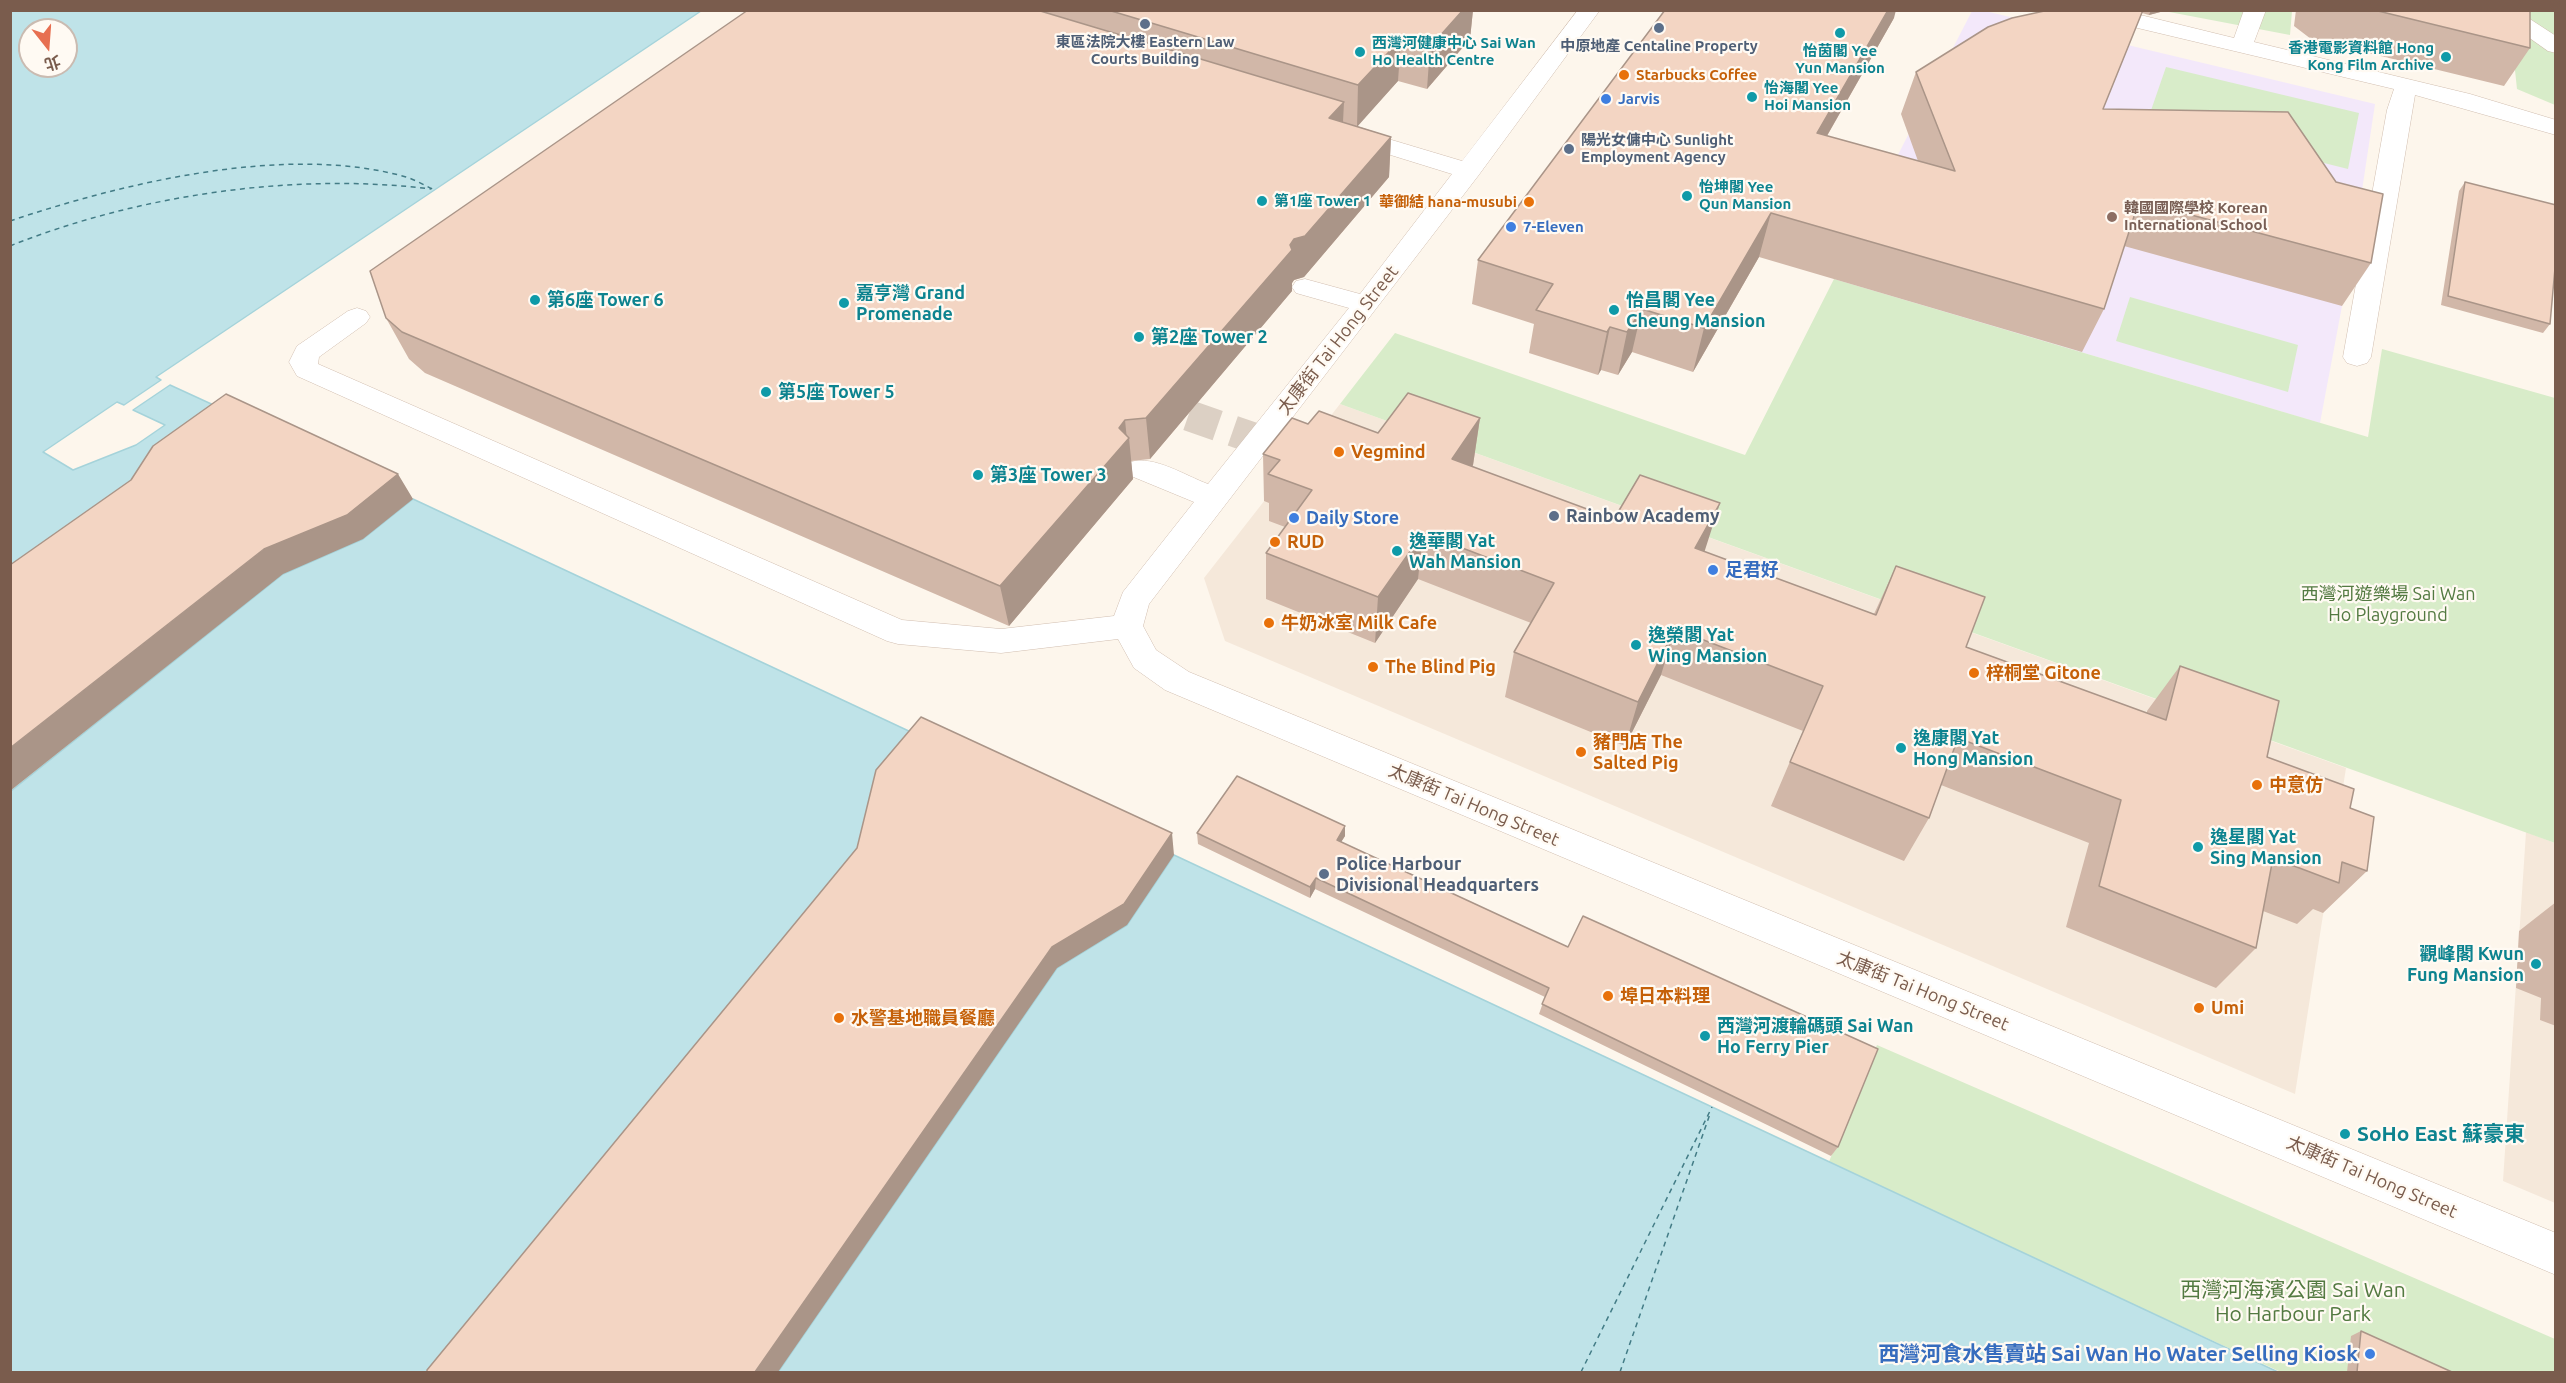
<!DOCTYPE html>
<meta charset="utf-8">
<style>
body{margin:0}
#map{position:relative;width:2566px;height:1383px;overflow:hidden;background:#fdf6ec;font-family:Ubuntu,"Noto Sans TC",sans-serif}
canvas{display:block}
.frame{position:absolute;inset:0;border:12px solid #7a5c4d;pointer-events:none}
.north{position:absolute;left:18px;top:18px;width:60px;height:60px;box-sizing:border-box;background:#fffaf3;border:2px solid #cabbb1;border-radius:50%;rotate:163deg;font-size:16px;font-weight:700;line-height:24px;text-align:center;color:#7a5c4d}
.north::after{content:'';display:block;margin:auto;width:21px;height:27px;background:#e76f51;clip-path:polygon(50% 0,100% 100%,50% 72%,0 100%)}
</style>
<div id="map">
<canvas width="2566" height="1383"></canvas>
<div class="frame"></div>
<div class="north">北</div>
</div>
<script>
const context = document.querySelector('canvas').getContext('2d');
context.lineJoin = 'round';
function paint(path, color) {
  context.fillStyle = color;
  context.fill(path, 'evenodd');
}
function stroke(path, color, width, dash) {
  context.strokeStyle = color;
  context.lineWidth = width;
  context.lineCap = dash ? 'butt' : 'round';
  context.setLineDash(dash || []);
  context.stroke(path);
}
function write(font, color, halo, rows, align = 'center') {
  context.font = font + ' Ubuntu,"Noto Sans TC",sans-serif';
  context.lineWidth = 4.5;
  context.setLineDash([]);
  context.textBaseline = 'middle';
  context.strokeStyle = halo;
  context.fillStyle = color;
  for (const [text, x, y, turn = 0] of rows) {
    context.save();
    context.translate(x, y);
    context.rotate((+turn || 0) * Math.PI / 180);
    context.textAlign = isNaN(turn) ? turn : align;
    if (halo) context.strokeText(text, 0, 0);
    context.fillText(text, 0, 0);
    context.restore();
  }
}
paint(new Path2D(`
 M1340,404L2346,768L2295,1094L1225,641L1204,578Z
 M2526,832L2555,843V1203L2503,1181Z`), '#f5e8da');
paint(new Path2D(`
 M1972,11H1985L2375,104L2355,237L2320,423L1834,279Z`), '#f3e8fa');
paint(new Path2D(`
 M2168,10L2292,11L2290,35L2164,11Z
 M2477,11H2555V105L2517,89L2511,33Z
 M2166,67L2359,113L2348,169L2148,119Z
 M1834,279L2368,437L2382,349L2555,398V843L1340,404L1395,333L1745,455Z
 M2130,297L2298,345L2288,392L2116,341Z
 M1877,1045L2555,1339V1372H2281L1828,1164Z`), '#d8ecc9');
const water = new Path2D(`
 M11,11H701L156,377L161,380L124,405L117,402L43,452L73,470L136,445L165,425L133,410L170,385L244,419L11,607ZM30,30H66V66H30Z
 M413,499L928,740L866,870L457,1372H11V791L283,574L363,539Z
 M1174,855L2278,1372H778L1057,968L1127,925Z`);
paint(water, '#bfe3e8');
stroke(water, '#a5d3da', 1.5);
stroke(new Path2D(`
 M10,221C123,183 288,143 406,177C416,180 425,186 435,190
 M10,246C137,195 295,172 431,189
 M1581,1372L1712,1107
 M1620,1372L1710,1114`), '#437c86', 1.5, [5, 4.5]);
stroke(new Path2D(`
 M1144,400L1259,440`), '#dcd0c4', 31, [31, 16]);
const minor = new Path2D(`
 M1578,10H1600L1478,176L1149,604L1143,626L1156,650L1189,672L2556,1233V1275L1165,690L1134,668L1118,639L1001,653L898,644L887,641L297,376L289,362L297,346L348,311L357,308L366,311L370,317L366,323L319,357L318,364L902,620L1001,629L1114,616L1123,592L1194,502L1131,476L1126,469L1131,462C1154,455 1186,476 1208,484L1349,308L1296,293L1292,287L1296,281L1305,279L1360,294L1452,174L1339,139L1335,134L1339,129H1355L1462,161Z
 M2081,10H2120L2234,38L2244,10H2266L2254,42L2470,94L2556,120V135L2415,95L2371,357L2367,363L2357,366L2347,363L2343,357L2387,110L2394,89L2083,15Z
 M2490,10H2516L2556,36V53L2548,51Z`);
stroke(minor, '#d1beb0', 1);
paint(minor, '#fff');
paint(new Path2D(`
 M748,10H1473L1470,39L1427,89L1398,81L1357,126L1391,137L1389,177L1304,277L1294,280L1292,283V291L1150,459L1131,461L1133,479L1009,626L425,373L409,359L386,318Z
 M2049,10H2168L2149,15L2142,13L2103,109L2371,263L2342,306L2124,246L2104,309L2082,352L1759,257L1693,372L1632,352L1618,375L1601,370L1598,375L1529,353L1534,324L1472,304L1478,260L1894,18L1827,136L1918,161L1901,114L1916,72Z
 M2296,10H2530V48L2504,86L2311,39L2294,26Z
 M2465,182L2550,324L2543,333L2441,305L2459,191Z
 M1480,418L1473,465L1472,467L1614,519L1705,550L1704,552L1874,614L1896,566L1966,647L2147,713V711L2180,666L2267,757L2350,808L2367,871L2323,913L2313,909L2297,924L2263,911L2256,948L2216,988L2066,927L2089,843L1941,785L1929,818L1904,861L1771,806L1803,731L1661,675L1625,746L1505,697L1514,652L1531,623L1418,579L1375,643L1266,599V553L1285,527L1269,521V503L1264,501L1263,454L1308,424L1378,433Z
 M1197,833L1345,836L1341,842L1838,1147L1831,1156L1539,1014L1545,997L1315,889L1310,898L1198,844Z
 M2556,902V1026L2540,1020L2541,998L2516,988L2519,931Z
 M2361,1331L2452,1372H2347L2351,1336Z`), '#d1b7a8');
paint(new Path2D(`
 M1463,10H1473L1470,39L1427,89L1430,47Z
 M1888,10H1896L1894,18L1804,176L1817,133Z
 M2151,10H2168L2149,15Z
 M1401,39L1398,81L1357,127L1358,85Z
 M1344,102L1342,142L1329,118Z
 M1391,137L1389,177L1304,277L1294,280L1292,283V291L1150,459L1146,418L1294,239Z
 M1771,213L1759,257L1693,372L1704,328Z
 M1642,309L1632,352L1618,375L1627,332Z
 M1610,327L1601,370L1598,375L1607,332Z
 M1480,418L1473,465L1446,506L1452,459Z
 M1125,420L1127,440L1129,438L1133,479L1009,626L1000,586Z
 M398,474L413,499L363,539L283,574L10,791V748L264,549Z
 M1720,503L1705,550L1681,595L1695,548Z
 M1423,533L1418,579L1375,643L1378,597Z
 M1675,629L1661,675L1625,746L1638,702Z
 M1345,826V836L1336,850L1337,840Z
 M1172,833L1174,855L1127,925L1057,968L778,1372H755L1052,947Z
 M1316,878L1315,889L1310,898V887Z`), '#aa9588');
const building = new Path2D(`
 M748,10H1037L1344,102L1329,118L1391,137L1305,236L1294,239L1290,245L1292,250L1146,418L1125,420L1119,428L1129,438L1000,586L402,332L386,318L370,271Z
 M1108,10H1463L1430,47L1401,39L1358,85Z
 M1665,10H1888L1817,133L1955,171L1916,72L1988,27L2012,18L2049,10H2143L2103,109L2288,112L2336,182L2383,194L2371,263L2139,201L2104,309L1771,213L1704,328L1642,309L1627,332L1610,327L1607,332L1536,310L1553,284L1478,260Z
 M2374,10H2530V48Z
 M2465,182L2556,205V257L2550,324L2448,296Z
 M1408,393L1480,418L1452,459L1614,519L1640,475L1720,503L1695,548L1876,615L1896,566L1985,597L1966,647L2166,720L2180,666L2279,701L2267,757L2354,789L2350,808L2374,817L2367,871L2342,862L2339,883L2273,858L2256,948L2099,886L2121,800L1958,738L1929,818L1790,762L1823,686L1675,629L1638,702L1514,652L1554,583L1423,533L1378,597L1266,553L1312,490L1268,474L1280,460L1263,454L1292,418L1308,424L1319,411L1378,433Z
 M226,394L398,474L347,515L264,549L10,748V565L131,480L153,446Z
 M921,717L1172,833L1124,904L1052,947L755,1372H427V1370L857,848L876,770Z
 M1237,776L1345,826L1337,840L1568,947L1583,916L1878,1049L1838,1147L1542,1004L1549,988L1316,878L1310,887L1197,833Z
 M2361,1331L2452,1372H2357Z`);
paint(building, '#f3d5c3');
stroke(building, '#aa9588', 1.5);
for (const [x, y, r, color] of [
 [1145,24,6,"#5c6f8a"],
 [1659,28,6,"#5c6f8a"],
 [1840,33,6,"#0f9aa8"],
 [1360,52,6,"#0f9aa8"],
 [2446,57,6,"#0f9aa8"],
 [1624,75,6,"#e8710a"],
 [1752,97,6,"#0f9aa8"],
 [1606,99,6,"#3f7fe0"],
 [1569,149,6,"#5c6f8a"],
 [1687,196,6,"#0f9aa8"],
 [1262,201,6,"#0f9aa8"],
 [1529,202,6,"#e8710a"],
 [2112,217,6,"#8d6e63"],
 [1511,227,6,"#3f7fe0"],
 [535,300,6,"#0f9aa8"],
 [844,303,6,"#0f9aa8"],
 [1614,310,6,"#0f9aa8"],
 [1139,337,6,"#0f9aa8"],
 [766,392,6,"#0f9aa8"],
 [1339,452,6,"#e8710a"],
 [978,475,6,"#0f9aa8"],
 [1554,516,6,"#5c6f8a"],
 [1294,518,6,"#3f7fe0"],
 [1275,542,6,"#e8710a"],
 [1397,551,6,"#0f9aa8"],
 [1713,570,6,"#3f7fe0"],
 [1269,623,6,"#e8710a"],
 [1636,645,6,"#0f9aa8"],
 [1373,667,6,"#e8710a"],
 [1974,673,6,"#e8710a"],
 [1901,748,6,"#0f9aa8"],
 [1581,752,6,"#e8710a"],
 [2257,785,6,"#e8710a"],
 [2198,847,6,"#0f9aa8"],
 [1324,874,6,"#5c6f8a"],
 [2536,964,6,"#0f9aa8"],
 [1608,996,6,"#e8710a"],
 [2199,1008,6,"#e8710a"],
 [839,1018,6,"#e8710a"],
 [1705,1036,6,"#0f9aa8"],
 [2345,1134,6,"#0f9aa8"],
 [2370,1354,6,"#3f7fe0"]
]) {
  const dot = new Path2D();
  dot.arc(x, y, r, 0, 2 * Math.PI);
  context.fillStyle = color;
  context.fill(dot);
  stroke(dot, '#fffaf3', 2);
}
write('bold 15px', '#4e5e75', '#fffaf3', [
 ["東區法院大樓 Eastern Law",1145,42],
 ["Courts Building",1145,59],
 ["中原地產 Centaline Property",1659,46],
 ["陽光女傭中心 Sunlight",1581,140,"left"],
 ["Employment Agency",1581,157,"left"]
]);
write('bold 15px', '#0d838f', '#fffaf3', [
 ["西灣河健康中心 Sai Wan",1372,43],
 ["Ho Health Centre",1372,60],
 ["香港電影資料館 Hong",2434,48,"right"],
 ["Kong Film Archive",2434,65,"right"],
 ["怡茵閣 Yee",1840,51,"center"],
 ["Yun Mansion",1840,68,"center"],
 ["怡海閣 Yee",1764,88],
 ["Hoi Mansion",1764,105],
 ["怡坤閣 Yee",1699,187],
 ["Qun Mansion",1699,204],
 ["第1座 Tower 1",1274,201]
], 'left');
write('bold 15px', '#c56008', '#fffaf3', [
 ["Starbucks Coffee",1636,75],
 ["華御結 hana-musubi",1517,202,"right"]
], 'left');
write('bold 15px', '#366cbe', '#fffaf3', [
 ["Jarvis",1618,99],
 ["7-Eleven",1523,227]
], 'left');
write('bold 15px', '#785e54', '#fffaf3', [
 ["韓國國際學校 Korean",2124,208],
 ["International School",2124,225]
], 'left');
write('bold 18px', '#0d838f', '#fffaf3', [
 ["嘉亨灣 Grand",856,293],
 ["Promenade",856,314],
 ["第6座 Tower 6",547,300],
 ["怡昌閣 Yee",1626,300],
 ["Cheung Mansion",1626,321],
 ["第2座 Tower 2",1151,337],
 ["第5座 Tower 5",778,392],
 ["第3座 Tower 3",990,475],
 ["逸華閣 Yat",1409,541],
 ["Wah Mansion",1409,562],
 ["逸榮閣 Yat",1648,635],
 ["Wing Mansion",1648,656],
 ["逸康閣 Yat",1913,738],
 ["Hong Mansion",1913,759],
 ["逸星閣 Yat",2210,837],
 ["Sing Mansion",2210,858],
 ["觀峰閣 Kwun",2524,954,"right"],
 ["Fung Mansion",2524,975,"right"],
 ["西灣河渡輪碼頭 Sai Wan",1717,1026],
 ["Ho Ferry Pier",1717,1047]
], 'left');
write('18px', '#7a5c4d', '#fffaf3', [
 ["太康街 Tai Hong Street",1338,340,-52],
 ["太康街 Tai Hong Street",1474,805,23],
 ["太康街 Tai Hong Street",1923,991,22],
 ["太康街 Tai Hong Street",2372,1177,23]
]);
write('bold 18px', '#c56008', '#fffaf3', [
 ["Vegmind",1351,452],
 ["RUD",1287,542],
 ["牛奶冰室 Milk Cafe",1281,623],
 ["The Blind Pig",1385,667],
 ["梓桐堂 Gitone",1986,673],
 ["豬門店 The",1593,742],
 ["Salted Pig",1593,763],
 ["中意仿",2269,785],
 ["埠日本料理",1620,996],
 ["Umi",2211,1008],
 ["水警基地職員餐廳",851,1018]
], 'left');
write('bold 18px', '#4e5e75', '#fffaf3', [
 ["Rainbow Academy",1566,516],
 ["Police Harbour",1336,864],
 ["Divisional Headquarters",1336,885]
], 'left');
write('bold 18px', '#366cbe', '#fffaf3', [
 ["Daily Store",1306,518],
 ["足君好",1725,570]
], 'left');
write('18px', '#537a41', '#fffaf3', [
 ["西灣河遊樂場 Sai Wan",2388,594],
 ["Ho Playground",2388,615]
]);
write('bold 21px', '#0d838f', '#fffaf3', [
 ["SoHo East 蘇豪東",2357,1134]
], 'left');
write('21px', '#537a41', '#fffaf3', [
 ["西灣河海濱公園 Sai Wan",2293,1290],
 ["Ho Harbour Park",2293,1314]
]);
write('bold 21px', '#366cbe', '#fffaf3', [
 ["西灣河食水售賣站 Sai Wan Ho Water Selling Kiosk",2358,1354]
], 'right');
</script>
